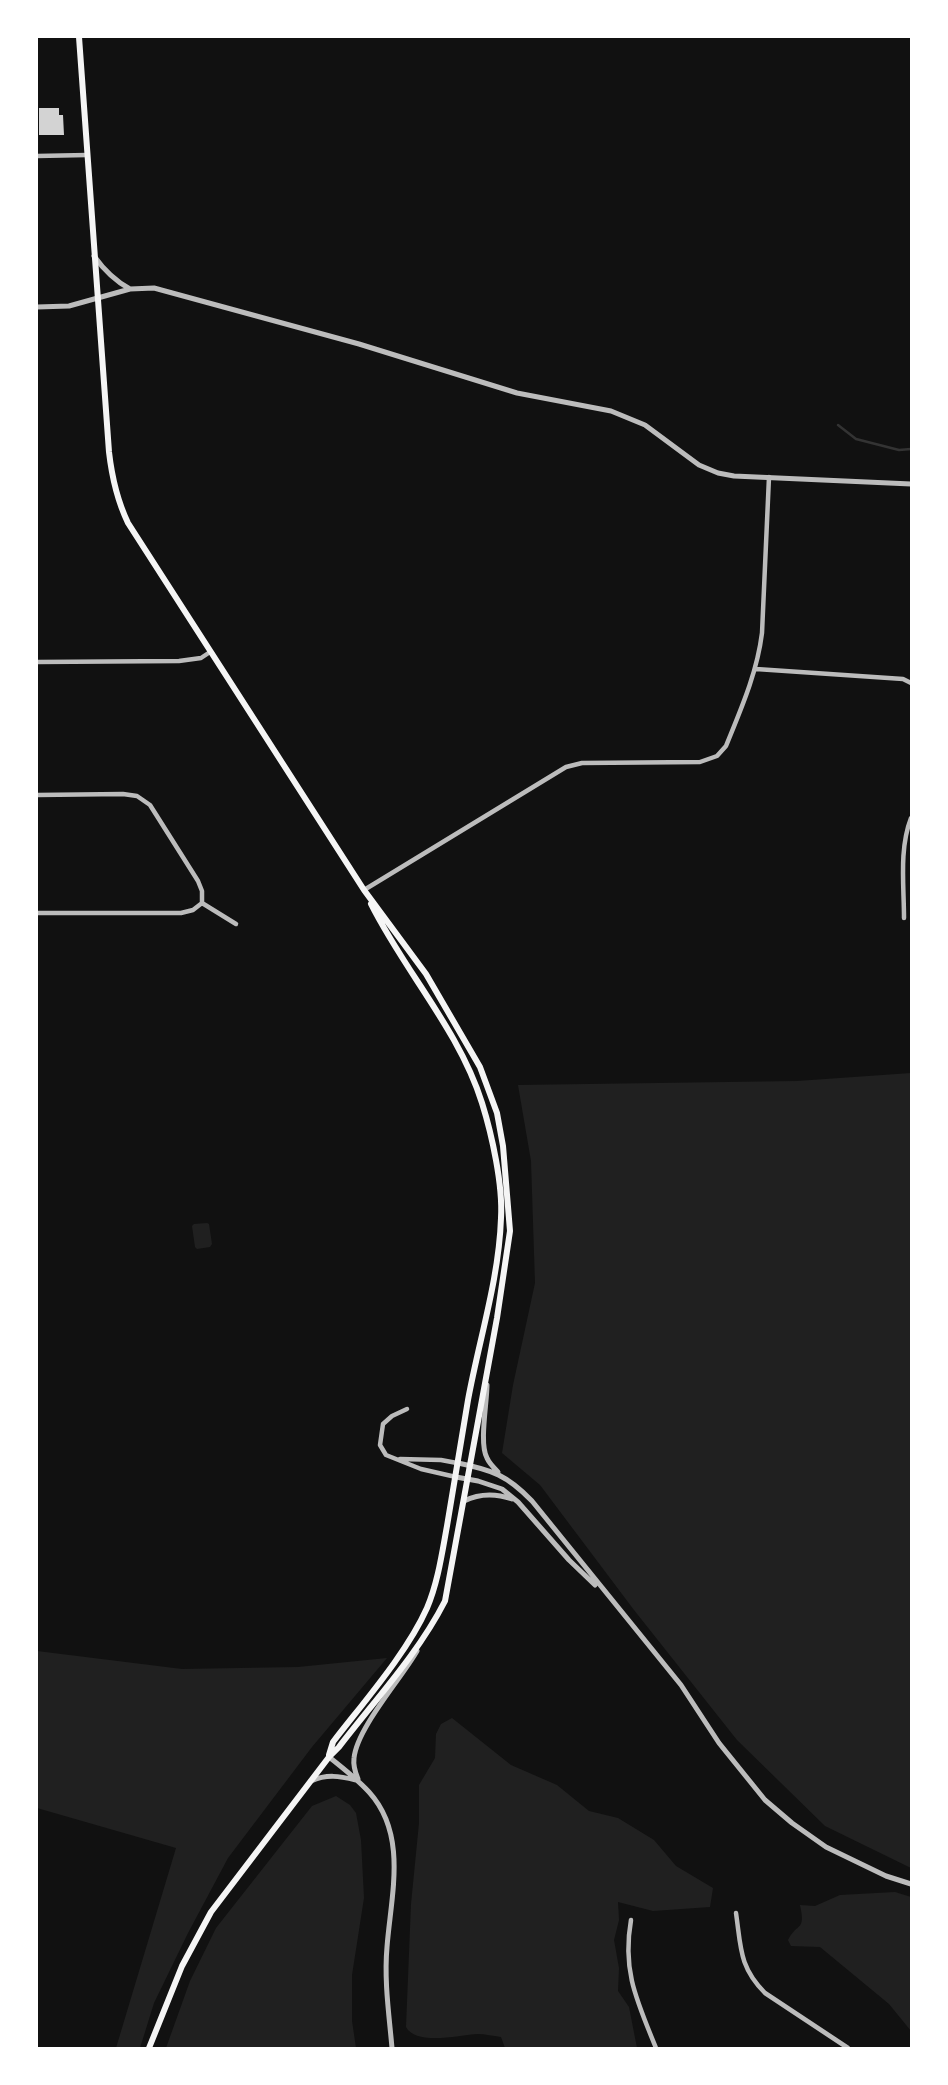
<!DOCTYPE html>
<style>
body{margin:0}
#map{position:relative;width:948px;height:2085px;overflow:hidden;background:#111;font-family:"Open Sans",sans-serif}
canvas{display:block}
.frame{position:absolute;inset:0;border:38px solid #fff;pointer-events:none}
</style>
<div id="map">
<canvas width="948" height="2085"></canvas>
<div class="frame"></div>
</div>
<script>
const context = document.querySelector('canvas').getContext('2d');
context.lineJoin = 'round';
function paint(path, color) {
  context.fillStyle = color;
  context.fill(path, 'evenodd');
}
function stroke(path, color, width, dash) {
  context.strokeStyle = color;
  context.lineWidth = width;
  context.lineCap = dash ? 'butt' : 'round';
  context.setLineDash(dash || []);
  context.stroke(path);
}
paint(new Path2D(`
 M911,1073V1868L825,1826L737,1740L634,1610L540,1485L502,1453L513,1385L535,1283L531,1161L518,1085L797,1081Z
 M207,1223L209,1224L212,1244L210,1247L197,1249L195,1247L192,1226L194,1224Z
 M37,1651L182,1669L298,1667L387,1658L312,1747L228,1858L188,1933L154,2003L140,2048H116L176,1848L37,1808Z
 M452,1718L511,1765L557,1785L589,1811L618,1818L654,1840L676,1866L713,1888L710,1907L653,1911L618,1902L619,1920L614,1940L619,1968L618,1991L629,2007L637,2048H505L501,2037C493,2036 485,2034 478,2034C459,2035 416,2046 406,2027L411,1904L419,1823V1785L435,1758L436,1734L441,1724Z
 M336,1796L350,1805L356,1813L361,1840L364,1898L352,1975V2021L356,2048H166L190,1981L216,1928L312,1806Z
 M895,1892L911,1897V2031L889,2004L820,1947L791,1946L788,1940C797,1922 806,1932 800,1905L815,1906L840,1895Z`), '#202020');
stroke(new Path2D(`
 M838,425L856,439L899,450L911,449`), '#333', 2.5);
paint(new Path2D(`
 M39,108H59V115H63L64,135H39Z`), '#d3d3d3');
stroke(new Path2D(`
 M37,156L87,155
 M37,662L179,661L201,658L210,652
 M756,669L903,679L911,683
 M37,795L123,794L137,796L150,805L198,881L202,891V903L236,924
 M364,890L566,767L582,763L700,762L717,756L726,746C741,709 757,673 762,633L769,477
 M37,913H181L193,910L202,903
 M904,918C904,886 899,849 911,818
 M407,1409L392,1416L383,1424L380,1445L386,1455L421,1469L456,1477
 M400,1459L441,1460L457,1463
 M736,1913C741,1947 739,1967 765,1993L848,2048
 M631,1920C622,1971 637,2001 656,2048`), '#bcbcbc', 4.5);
stroke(new Path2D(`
 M94,256C104,270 115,281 130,289
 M37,307L69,306L130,289L154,288L359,344L517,393L611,411L645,425L699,465L718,473L734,476L911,484
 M487,1385C487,1403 479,1444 487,1458C489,1463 494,1468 498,1472
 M458,1463C492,1470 507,1475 532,1501L681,1685L719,1743L765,1800L792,1823L826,1847L886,1876L911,1884
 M456,1477L478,1481L502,1489L518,1502L569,1560L595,1585
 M464,1501C480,1493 495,1493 512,1499
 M329,1757C343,1768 357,1779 369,1792C408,1835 391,1895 387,1947C384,1981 389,2014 392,2048
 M358,1779C355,1772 353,1766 354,1758C357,1728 401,1679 417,1651
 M311,1781C327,1774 339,1776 356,1780`), '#bcbcbc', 5);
stroke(new Path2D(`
 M79,37L109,452C112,478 117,500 128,523L364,890L426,974L480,1067L497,1113L503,1146L510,1231L497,1318L445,1601C418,1654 375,1700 339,1747L329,1757L211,1912L182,1966L149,2048
 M329,1755L333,1742C363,1703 407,1653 427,1608C438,1582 442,1553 447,1526C454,1484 461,1442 468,1400C479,1340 499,1279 501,1218C503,1185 492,1135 482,1103C459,1030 405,972 371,904`), '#f5f5f5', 6);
</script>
